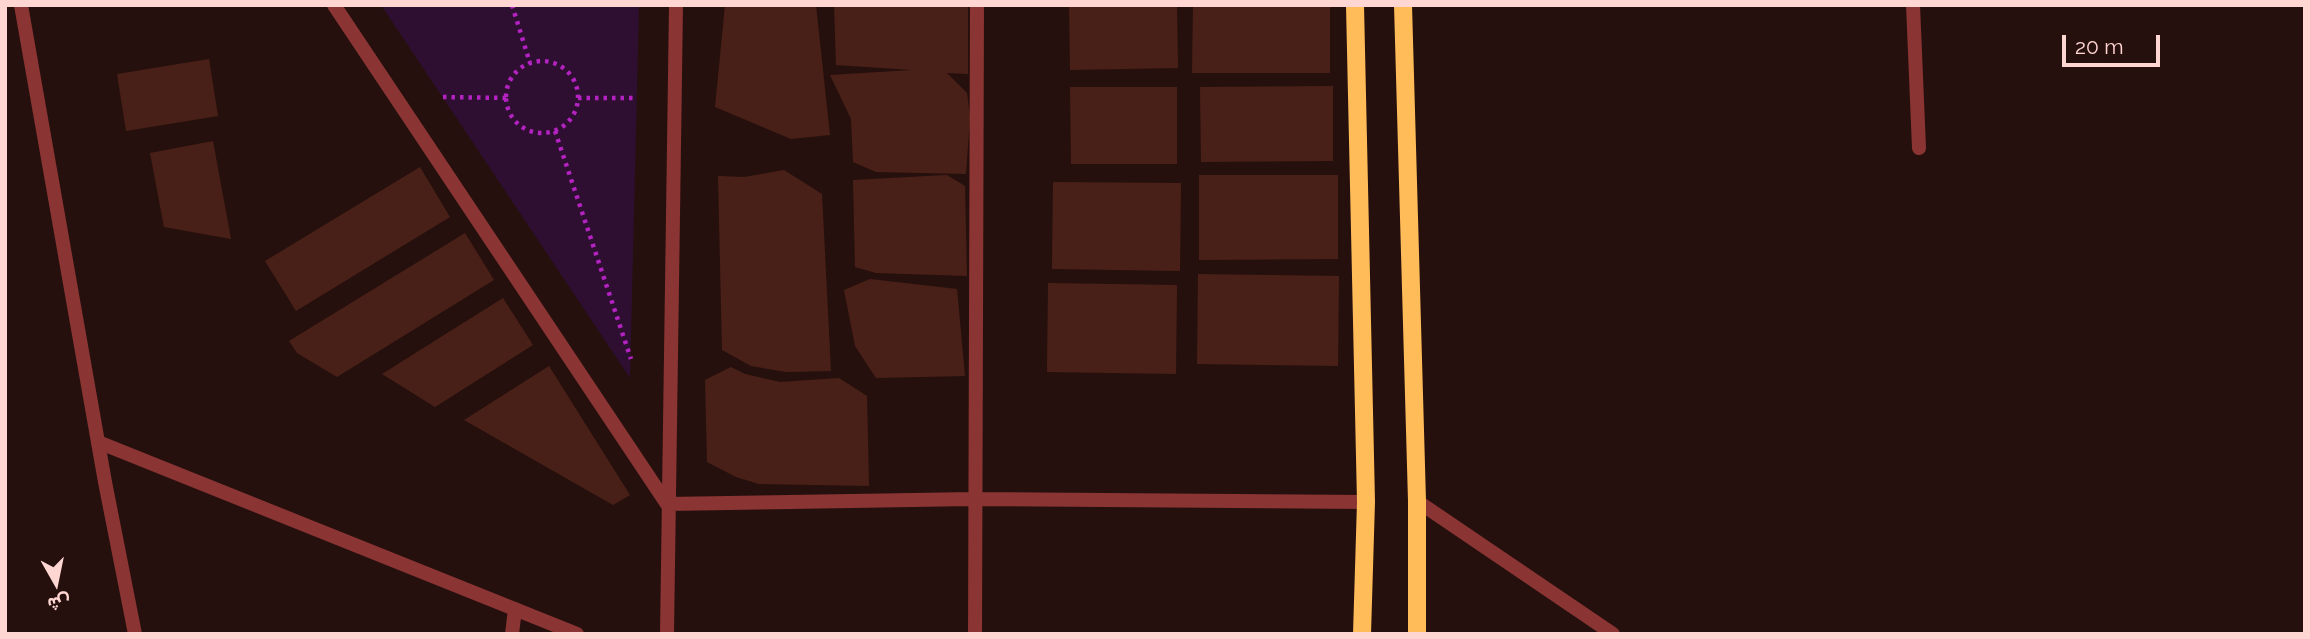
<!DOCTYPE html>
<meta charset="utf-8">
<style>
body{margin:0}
#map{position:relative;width:2310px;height:639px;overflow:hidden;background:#26100d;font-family:Raleway,Vazirmatn,sans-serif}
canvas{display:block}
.frame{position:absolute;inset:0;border:7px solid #ffd6d2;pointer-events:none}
.north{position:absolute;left:21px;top:548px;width:70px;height:70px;-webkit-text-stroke:5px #26100d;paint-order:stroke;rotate:171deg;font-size:19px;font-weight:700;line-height:28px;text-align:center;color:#ffd6d2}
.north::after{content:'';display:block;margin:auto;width:24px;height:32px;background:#ffd6d2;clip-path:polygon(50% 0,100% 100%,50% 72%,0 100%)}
.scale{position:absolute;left:2062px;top:35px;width:98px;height:32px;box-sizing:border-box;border:4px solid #ffd6d2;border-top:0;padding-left:9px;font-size:21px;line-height:24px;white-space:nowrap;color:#ffd6d2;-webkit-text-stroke:5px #26100d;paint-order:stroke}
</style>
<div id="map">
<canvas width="2310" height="639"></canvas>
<div class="frame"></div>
<div class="north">ش</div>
<div class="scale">20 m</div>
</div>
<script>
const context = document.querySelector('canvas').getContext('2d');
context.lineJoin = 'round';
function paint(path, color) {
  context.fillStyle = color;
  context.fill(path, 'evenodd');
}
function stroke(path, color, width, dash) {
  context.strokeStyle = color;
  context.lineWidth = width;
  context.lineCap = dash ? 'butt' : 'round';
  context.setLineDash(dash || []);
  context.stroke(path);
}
paint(new Path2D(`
 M381,5H639L630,378Z`), '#2f0f31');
paint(new Path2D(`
 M725,5H816L830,135L791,139L715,107Z
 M834,5H968V74L947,73L967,93L970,117L966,174L876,172L853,162L851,119L830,75L912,70L836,65Z
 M1069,5H1177L1178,68L1070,70Z
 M1193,5H1330V73H1192Z
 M209,59L218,116L126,131L117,74Z
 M1333,86V161L1201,162L1200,87Z
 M1070,87H1177V164H1071Z
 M213,141L231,239L164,227L150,153Z
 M420,167L450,217L296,311L265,261Z
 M784,170L822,194L831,371L786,372L751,366L722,350L718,176L744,177Z
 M947,175L965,186L967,276L876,273L855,267L853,180Z
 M1199,175H1338V259L1199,260Z
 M1053,182L1181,183L1180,271L1052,269Z
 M465,233L494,280L337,377L297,353L289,341Z
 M1198,274L1339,276L1338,366L1197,364Z
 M870,279L957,289L965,376L876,378L855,346L844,290Z
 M1048,283L1177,285L1176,374L1047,372Z
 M503,298L533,345L435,407L382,374Z
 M549,366L630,495L613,505L464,420Z
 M731,367L745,374L780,382L839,378L867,396L869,486L759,484L736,477L707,462L705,380Z`), '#492017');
stroke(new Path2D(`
 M512,5L530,63
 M506 97a36 36 0 1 1 72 0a36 36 0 1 1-72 0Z
 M443,97L506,98
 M578,98H637
 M555,131L631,359`), '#b423c2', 4.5, [3.5, 5]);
stroke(new Path2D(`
 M334,5L667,504L974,499L1366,502
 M1913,5L1919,148
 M98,442L577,634
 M1417,501L1613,634
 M512,634L515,609
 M667,634L676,5
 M975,634L977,5`), '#8a3433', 14);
stroke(new Path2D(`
 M21,5L105,482L135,634`), '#8a3433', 14);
stroke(new Path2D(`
 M1355,5L1366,502L1362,634
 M1403,5L1417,501V634`), '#ffbc59', 18);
</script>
